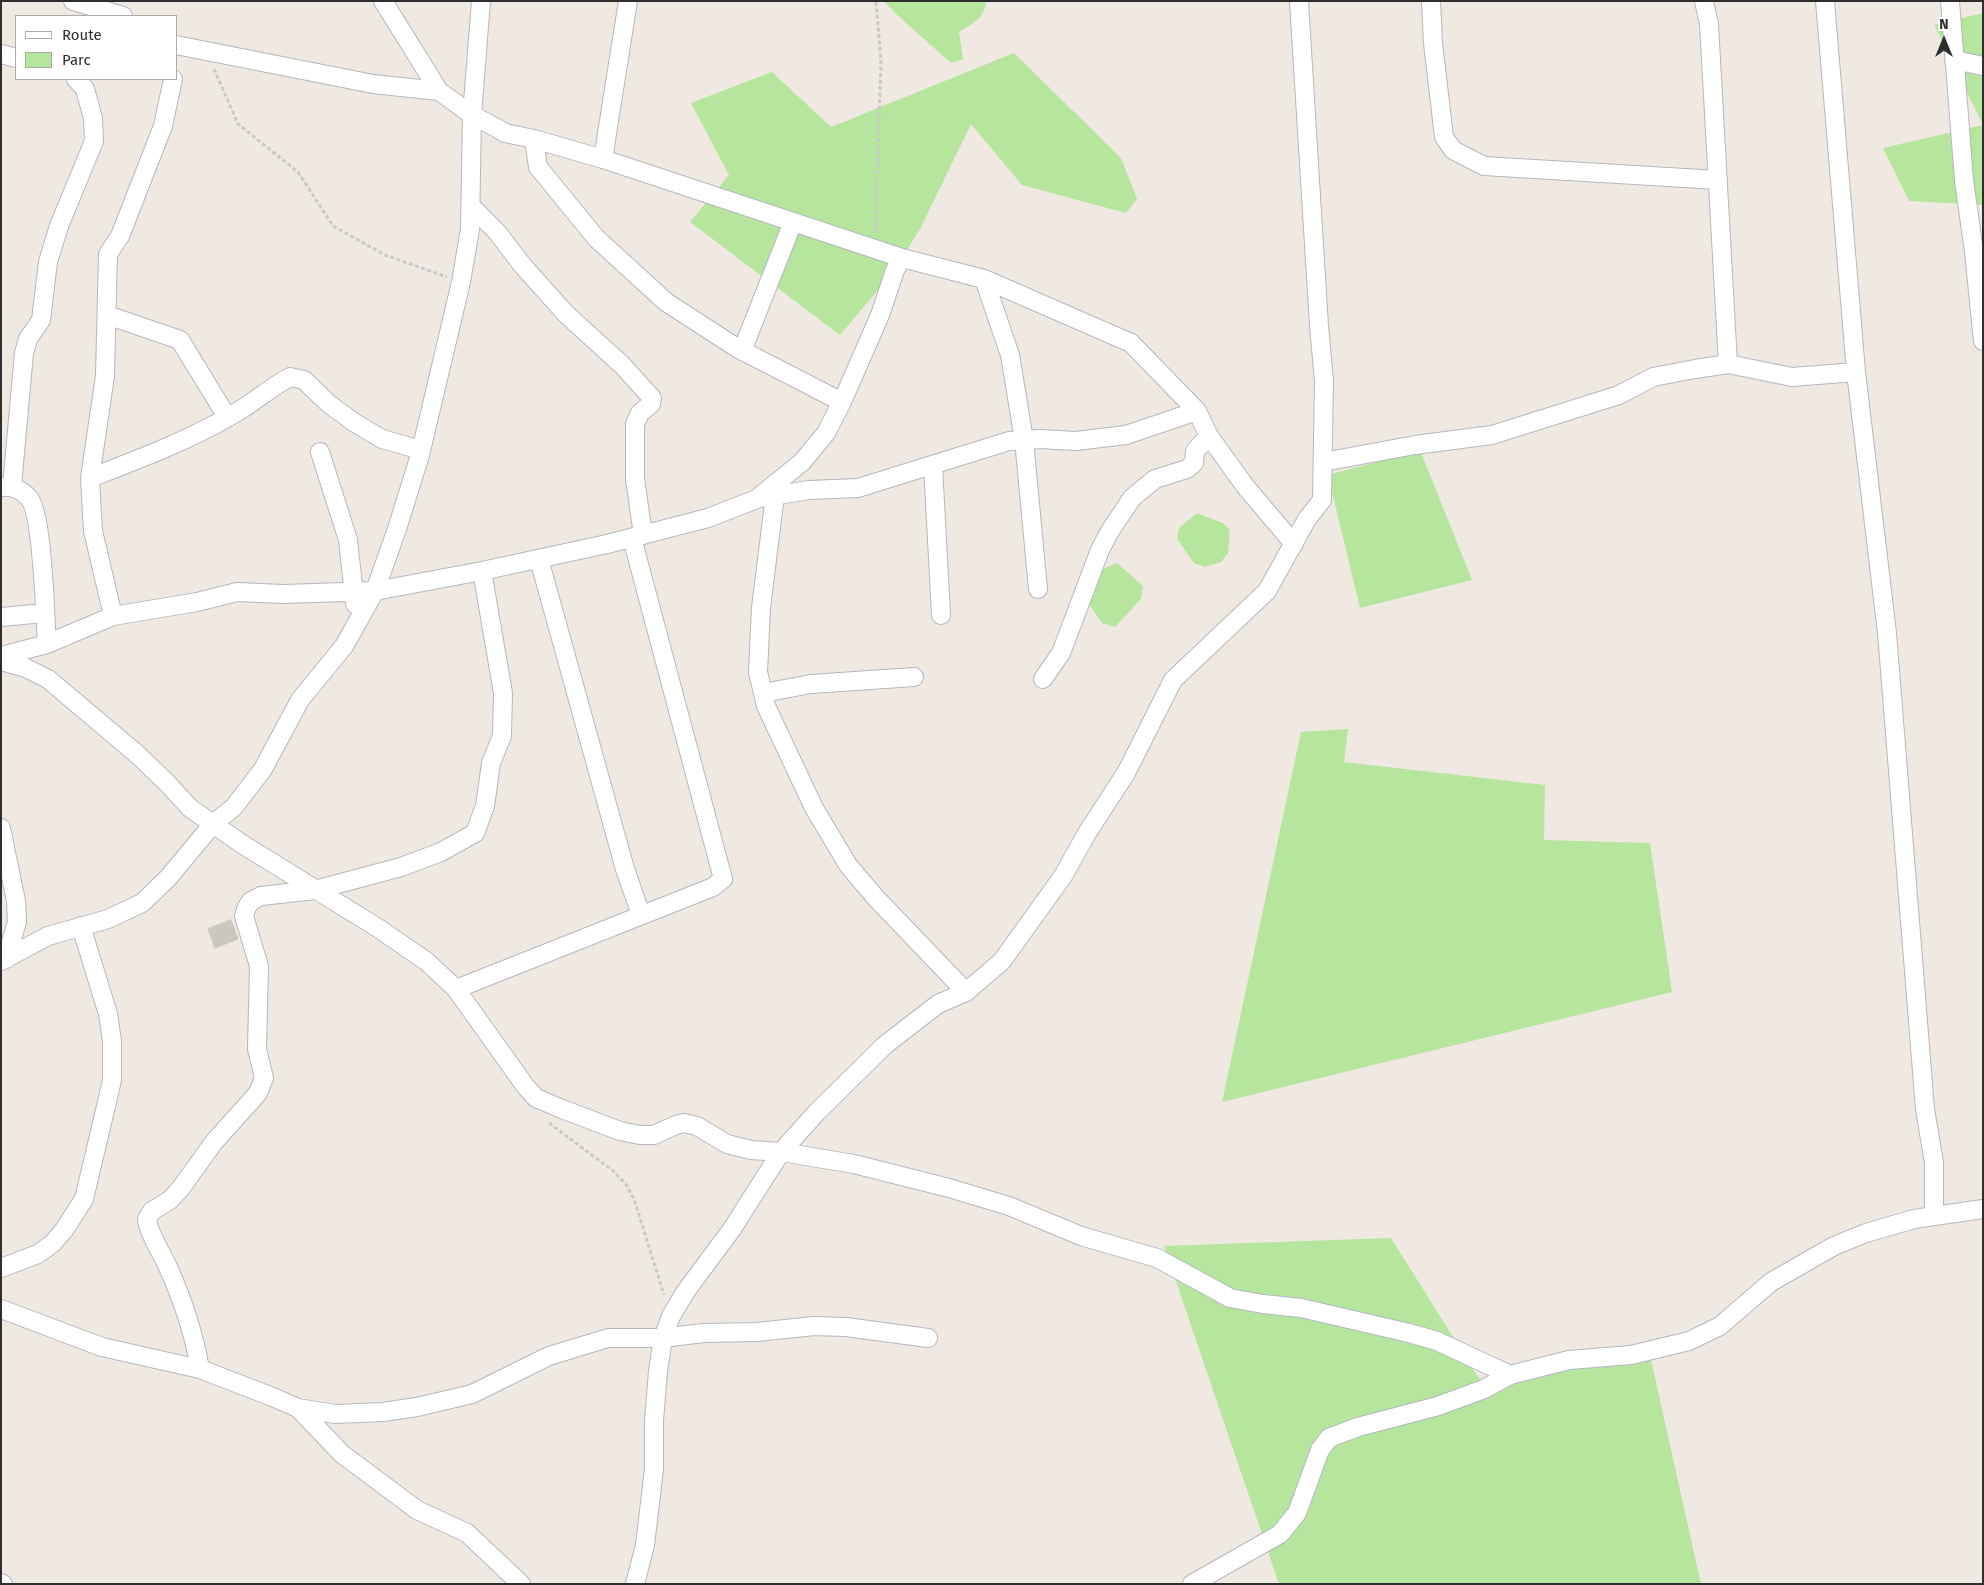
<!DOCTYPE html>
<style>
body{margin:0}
#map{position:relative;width:1984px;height:1585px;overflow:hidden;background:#efe9e1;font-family:"Fira Sans",sans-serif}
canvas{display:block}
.frame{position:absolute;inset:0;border:2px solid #2e2e2e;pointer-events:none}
.legend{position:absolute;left:15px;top:15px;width:162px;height:65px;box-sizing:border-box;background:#fff;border:1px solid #ababab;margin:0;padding:6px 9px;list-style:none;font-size:15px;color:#2e2e2e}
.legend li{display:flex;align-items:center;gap:10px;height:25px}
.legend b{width:25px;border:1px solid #ababab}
.north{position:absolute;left:1919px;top:15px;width:50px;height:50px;-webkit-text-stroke:4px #fff;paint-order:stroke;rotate:0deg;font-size:14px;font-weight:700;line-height:20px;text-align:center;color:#2e2e2e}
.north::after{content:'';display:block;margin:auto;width:18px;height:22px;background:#2e2e2e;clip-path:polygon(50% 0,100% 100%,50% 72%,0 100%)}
</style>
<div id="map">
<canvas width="1984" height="1585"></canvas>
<div class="frame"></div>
<ul class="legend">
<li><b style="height:6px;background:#fff"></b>Route</li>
<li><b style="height:14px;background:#b6e59e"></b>Parc</li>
</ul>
<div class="north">N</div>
</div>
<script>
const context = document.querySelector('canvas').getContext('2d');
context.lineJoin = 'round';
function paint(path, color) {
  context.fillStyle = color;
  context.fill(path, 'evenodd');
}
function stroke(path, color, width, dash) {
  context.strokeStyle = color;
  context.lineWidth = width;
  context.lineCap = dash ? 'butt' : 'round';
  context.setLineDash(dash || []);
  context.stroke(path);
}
paint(new Path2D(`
 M884,1H986C985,18 971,25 959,32L963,59L951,63L897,15Z
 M1983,13V205L1909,201L1883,148L1983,125L1934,25Z
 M1014,53L1121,158L1137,199L1126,213L1022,185L971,124L921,227L895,270L840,335L690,222L729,175L691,103L772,72L831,127Z
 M1420,450L1472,580L1360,608L1328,475Z
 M1197,513L1223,523L1230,530L1228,553L1221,562L1205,567L1194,563L1177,539L1179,528Z
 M1117,563L1143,586L1141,599L1115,627L1102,623L1084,597L1096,572Z
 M1348,729L1344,762L1545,785L1544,840L1650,843L1672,992L1222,1102L1301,732Z
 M1391,1238L1485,1388L1510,1375L1649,1351L1701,1584H1279L1164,1246Z`), '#b6e59e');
const building = new Path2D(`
 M231,920L238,939L215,948L208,929Z`);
paint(building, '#cbc7bf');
stroke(building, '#cbc5ba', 1);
const minor = new Path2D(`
 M73,1L123,16
 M383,1L439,91L472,115L495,127L505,133L534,139L538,167L596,238L666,302L737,348L842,402
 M1431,1L1433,43L1444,137L1453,150L1484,166L1718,180
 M1704,1L1709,24L1728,364
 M1825,1L1856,372L1887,633L1925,1109L1934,1163V1215
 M1950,1L1964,180L1974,252L1983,341
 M176,45L373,84L439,91
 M1,54L16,58
 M1954,60L1983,66
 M534,139L603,159L902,258L984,279L1131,343L1197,411L1209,436L1245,486L1294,544
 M603,159L628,1
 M471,206L497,232L523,266L566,314L622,365L652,398L651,404L640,413L635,424V479L643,535
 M984,279L1010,355L1024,440L1038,589
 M107,315L180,340L227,417
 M742,351L793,222
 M320,452L348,540L355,604
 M1323,462L1415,445L1492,435L1619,395L1653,377L1695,369L1728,364L1792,377L1856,372
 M933,465L941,615
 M90,478C142,458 195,438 242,409C259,398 273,386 290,377L304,380L329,404L355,423L382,439L421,450
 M12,486L24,353L28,339L41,320L48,262L59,226L94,141L93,118L85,89L76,79
 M2,487C12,486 22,490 29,498C43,514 45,618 47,644
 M775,495L761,608L758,672L766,706L814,808L848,865L875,897L966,992
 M759,497L802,462L826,433L842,402L880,315L895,270L902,258
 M539,559L625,869L641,915
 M113,616L93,531L90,478L105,376L108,254L120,236L163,126L173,79
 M1,617L45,613
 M1,656L47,644L113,616L197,602L237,592L283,594L375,591L482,571L607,544L708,518L759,498L809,490L858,488L1009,441L1040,439L1076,441L1126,435L1197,411
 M1,661L26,668L48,679L138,755L168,784L190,808L242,844L378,928L426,961L456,989L526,1087L536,1098L562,1109L620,1131L640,1135H654L676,1125L684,1123L697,1126L727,1144L751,1150L781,1152L854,1164L949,1188L1009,1206L1081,1236L1157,1258L1230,1298L1263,1304L1301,1308L1409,1333L1437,1341L1510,1375
 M1043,679L1061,653L1100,550L1110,531L1132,498L1155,479L1187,469L1194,463L1195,451L1209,436
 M763,693L811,684L914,677
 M1,828L16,901L17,922L6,959
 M1,961L48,936L108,919L142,903L168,878L213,824L234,807L263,769L300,700L344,646L375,591L397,529L420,455L461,282L470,229L472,115L481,1
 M456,989L713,887L723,879L632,538
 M1,1268L38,1254L53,1243L64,1230L84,1199L107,1102L112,1080V1041L108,1014L81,926
 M1,1309L102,1347L200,1369L270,1396L298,1408L342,1454L417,1510L467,1533L521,1584
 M200,1369C194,1333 182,1298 167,1265C161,1252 148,1232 147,1219L152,1211L170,1200L181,1188L214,1142L258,1093L264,1078L257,1049L259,966L244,916L247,907L251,901L261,896L315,890L401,867L441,852L475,833L485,806L491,763L502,736L503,693L482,571
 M298,1408L335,1414L383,1412L417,1407L472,1394L549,1356L608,1338H663L703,1333L757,1332L814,1326L846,1327L928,1338
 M1,1583L3,1584
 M635,1584L645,1545L654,1469V1421L658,1371L663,1338L671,1316L686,1291L732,1229L781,1152L817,1112L885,1045L938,1004L966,992L1002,961L1063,876L1087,833L1126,773L1173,680L1267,591L1307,519L1322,500L1324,381L1319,326L1299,1
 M1192,1584L1280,1534L1297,1513L1320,1450L1329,1438L1358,1427L1438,1406L1484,1389L1510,1375L1569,1360L1631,1355L1689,1341L1720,1326L1771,1282L1834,1246L1866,1233L1914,1219L1983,1209`);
stroke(minor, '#b4b7c1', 20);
stroke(new Path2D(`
 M214,69L238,124L298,172L333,226L385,255L447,277
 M875,233L881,62L876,1
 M549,1123L612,1170L626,1184L634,1199L664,1295`), '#c9c9c9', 3, [4, 2.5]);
stroke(minor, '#fff', 18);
</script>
